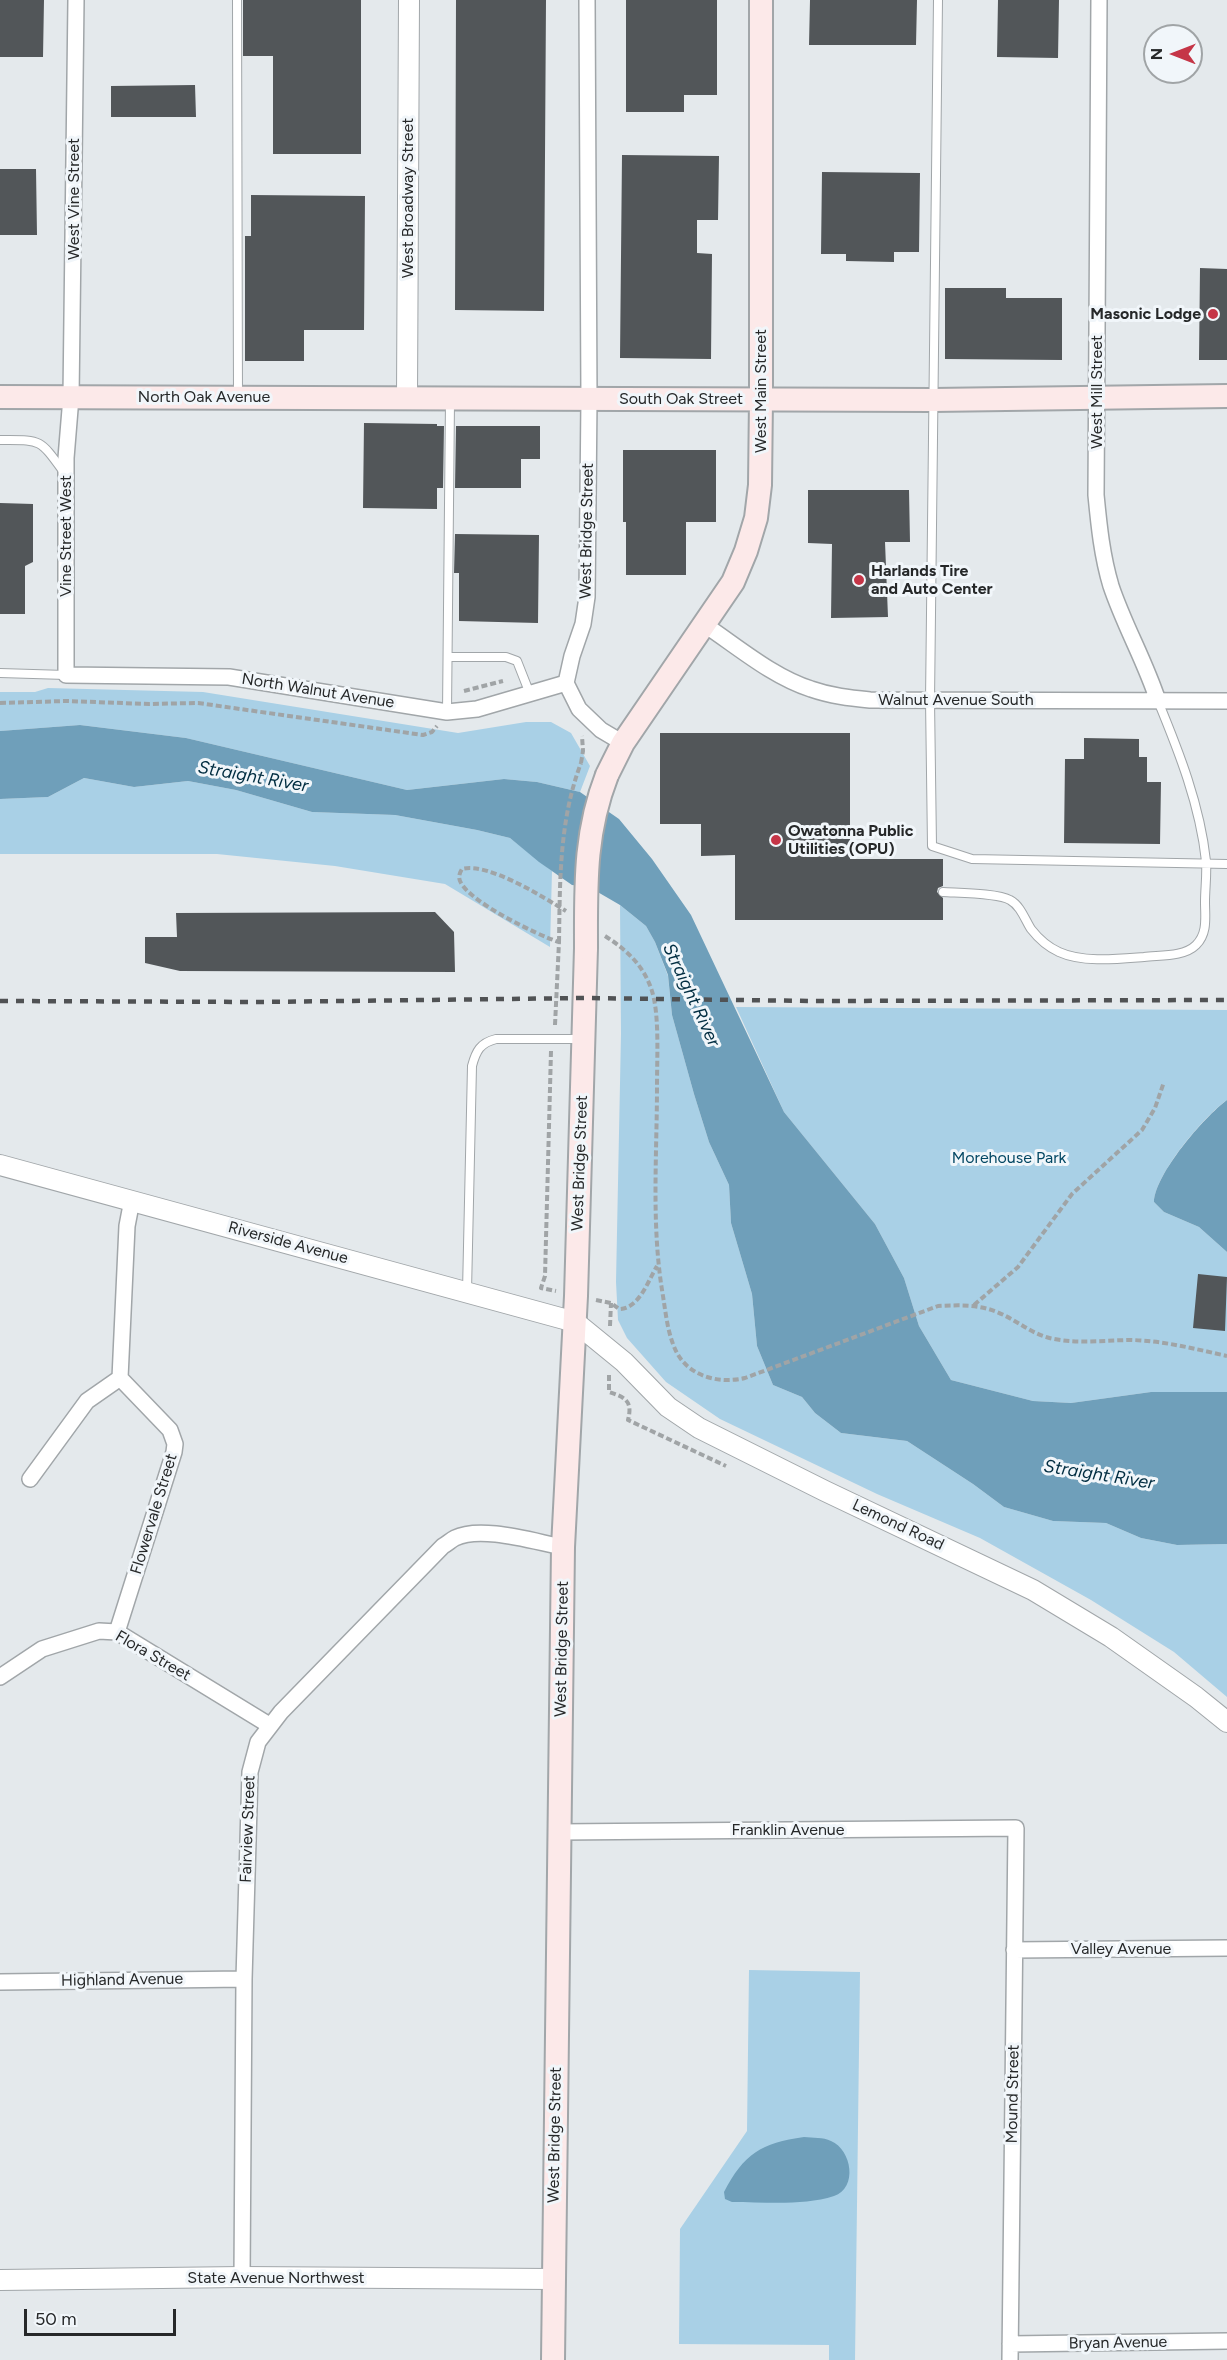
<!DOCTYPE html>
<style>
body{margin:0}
#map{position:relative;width:1227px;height:2360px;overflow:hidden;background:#e4e9ec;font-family:Figtree,sans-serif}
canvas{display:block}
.north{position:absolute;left:1143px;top:24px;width:60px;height:60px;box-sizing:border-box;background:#f1f6fa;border:2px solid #a0a4a6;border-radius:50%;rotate:270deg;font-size:16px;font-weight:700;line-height:24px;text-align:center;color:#262829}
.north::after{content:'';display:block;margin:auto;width:21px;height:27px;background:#c53547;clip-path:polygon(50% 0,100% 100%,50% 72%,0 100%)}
.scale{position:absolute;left:24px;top:2309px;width:152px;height:27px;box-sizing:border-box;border:3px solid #262829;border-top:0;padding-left:8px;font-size:18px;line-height:21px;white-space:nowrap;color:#262829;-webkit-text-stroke:4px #f1f6fa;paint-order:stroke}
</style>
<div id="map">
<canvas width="1227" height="2360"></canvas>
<div class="north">N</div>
<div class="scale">50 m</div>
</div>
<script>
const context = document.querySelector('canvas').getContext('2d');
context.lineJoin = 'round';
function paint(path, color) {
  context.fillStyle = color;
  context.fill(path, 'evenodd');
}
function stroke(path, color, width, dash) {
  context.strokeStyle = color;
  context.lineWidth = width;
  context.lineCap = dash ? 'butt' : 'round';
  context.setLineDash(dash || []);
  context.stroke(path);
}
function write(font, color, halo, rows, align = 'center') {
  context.font = font + ' Figtree,sans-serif';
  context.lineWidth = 6;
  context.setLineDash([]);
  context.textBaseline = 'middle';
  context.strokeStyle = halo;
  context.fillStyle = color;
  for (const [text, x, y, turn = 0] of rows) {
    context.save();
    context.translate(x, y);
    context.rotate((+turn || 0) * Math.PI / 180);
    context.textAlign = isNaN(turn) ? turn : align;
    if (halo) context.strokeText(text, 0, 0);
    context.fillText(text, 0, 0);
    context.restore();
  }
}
paint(new Path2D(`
 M48,688L203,692L458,733L526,722H551L571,733L590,766L580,792L537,782L504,779L407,790L186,738L80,725L0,731V692H35Z
 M84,778L134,787L188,781L236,790L312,812L395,815L477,830L510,838L552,871L550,947L445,884L335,866L217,854H0V799L48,797Z
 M620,905L646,926L655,942L668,976L672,1015L694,1094L709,1142L729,1185L731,1223L752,1294L757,1346L773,1385L802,1397L815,1413L841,1433L907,1441L973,1484L1004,1507L1053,1521L1106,1523L1141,1538L1177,1545L1227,1544V1697L1174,1652L1091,1600L980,1538L877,1494L720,1419L666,1382L627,1338L618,1320L616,1282L621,1034Z
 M736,1007L1227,1010V1100C1204,1116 1155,1174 1154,1202L1164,1212L1199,1227L1227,1252V1392H1151L1071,1403L1033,1401L951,1380L919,1326L904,1278L875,1224L784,1112Z
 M749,1970L860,1972L855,2360H829V2345L679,2344L680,2229L747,2131Z`), '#a9d0e6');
paint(new Path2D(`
 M80,725L186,738L407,790L504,779L537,782L580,792L619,819L652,859L691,915L784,1112L875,1224L904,1278L919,1326L951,1380L1033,1401L1071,1403L1151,1392H1227V1544L1177,1545L1141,1538L1106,1523L1053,1521L1004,1507L973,1484L907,1441L841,1433L815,1413L802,1397L773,1385L757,1346L752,1294L731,1223L729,1185L709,1142L694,1094L672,1015L668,975L655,942L646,926L620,905L589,887L572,885L539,862L510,838L477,830L395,815L312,812L236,790L188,781L134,787L84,778L48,797L0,799V731Z
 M1227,1100V1252L1199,1227L1164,1212L1154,1202C1155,1174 1204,1117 1227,1100Z
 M804,2137C813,2138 823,2137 831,2141C852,2150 858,2188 834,2196C803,2206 765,2202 732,2202L725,2199L724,2192C744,2154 761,2143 804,2137Z`), '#6f9fba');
paint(new Path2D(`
 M0,0H44L43,57H0Z
 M243,0H361V154H273V56H243Z
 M456,0H546L544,311L455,310Z
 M626,0H717V95H684V112H626Z
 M810,0H917L916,45H809Z
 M998,0H1059L1058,58L997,57Z
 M195,85L196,117H111V86Z
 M622,155L719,156L718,220H697V253L712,254L711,359L620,358Z
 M0,169H36L37,235H0Z
 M822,172L920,173L919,252H894V262L846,261V254H821Z
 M251,195L365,196L364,330H304V361H245V236H251Z
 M1200,268L1227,269V360H1199Z
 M945,288H1006V298H1062V360L945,359Z
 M364,423L437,424V426H444L443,488H437V509L363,508Z
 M456,426H540V459H521V488H455Z
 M623,450H716V522H686V575H626V522H623Z
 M808,490H909L910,542H885L888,617L831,618L832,544L808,543Z
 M0,503L33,504V562L25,566V614H0Z
 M455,534L539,535L538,623L459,621V573H454Z
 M660,733H850V859H943V886L938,888L937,892L943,898V920H735V855L701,856V824H660Z
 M1084,738L1139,739V757H1147V782H1161L1160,844L1064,843L1065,759H1084Z
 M435,912L454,932L455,972L180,971L145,963V937H177L176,913Z
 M1198,1274L1227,1277L1225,1331L1193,1328Z`), '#525659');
const service = new Path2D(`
 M237,0L238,396
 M938,0L930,700L932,846L972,859L1227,864
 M0,440C41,440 39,438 63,471
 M448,657H506L517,661L530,694
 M0,673L66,675
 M447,712L450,401
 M943,892C958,893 998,893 1010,900C1021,906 1025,920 1031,929C1038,938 1048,947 1059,952C1083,963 1118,959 1144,957C1160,955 1184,957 1196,945C1208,933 1205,917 1205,902C1205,889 1207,875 1206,861C1200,805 1179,752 1158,701
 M467,1291L472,1066C476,1051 480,1043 496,1039H582`);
const minor = new Path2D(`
 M76,0L71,397L66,458V675L229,677L447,712L477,709L566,683
 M587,0L589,399L587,597L583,624L572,656L566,683L579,709L601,730L623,743
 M1099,0L1096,495C1099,526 1102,556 1111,586C1124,625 1145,661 1158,701
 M705,625C738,647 773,677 811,689C831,696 850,698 870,700L1227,701
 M30,1479L87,1401L120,1378
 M117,1632L174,1452L175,1444L170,1430L120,1378L127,1226L132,1200
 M0,1677L42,1649L99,1631L117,1632L269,1725
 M560,1832L1016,1828L1010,2360
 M1014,1950L1227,1948
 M0,1982L244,1979
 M242,2277L244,1979L250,1772L258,1742L281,1712L443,1546C447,1544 451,1540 455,1538C481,1525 535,1542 563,1547
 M1010,2344L1227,2341`);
const tertiary = new Path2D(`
 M407,397L409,0
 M0,1165L575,1322L624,1362L668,1407L699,1428L825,1491L1033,1590L1111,1637L1196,1697L1227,1722
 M0,2280L242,2277L553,2279`);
const secondary = new Path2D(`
 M0,397L933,400L1227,396
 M607,775L623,743L733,582L746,551L756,518L760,485L761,399V0
 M553,2360L563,1547L576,1296L586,948`);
stroke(service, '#a1a6a9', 10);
stroke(minor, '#a1a6a9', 18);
stroke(tertiary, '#a1a6a9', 22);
stroke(secondary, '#a1a6a9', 26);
stroke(new Path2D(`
 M464,691L503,681
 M0,703L66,701L149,704L198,703L423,735L432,732L437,726
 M581,763L583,751L582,736
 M605,936C629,951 648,970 654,999C659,1023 657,1060 657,1086C657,1155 651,1227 663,1296C666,1315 668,1336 677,1353C690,1377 720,1384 745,1378L938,1306C959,1305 977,1304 997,1312C1017,1320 1032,1335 1054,1339C1081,1344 1106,1340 1132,1340C1165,1341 1195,1349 1227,1356
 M555,1025L559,942C537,935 472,903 461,883C458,878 459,874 462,869C488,862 543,897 566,911
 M551,1051L545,1276L541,1288L556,1291
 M596,1300L611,1303L619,1309C639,1309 648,1281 657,1266
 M974,1305L1018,1267L1072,1194L1142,1130L1155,1108L1164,1082
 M610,1326L611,1303
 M609,1375V1392C625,1397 633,1401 628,1420L726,1466`), '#a0a4a6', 4, [6, 3]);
stroke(service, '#fff', 8);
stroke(minor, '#fff', 15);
stroke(tertiary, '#fff', 20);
stroke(secondary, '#fce9e9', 22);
stroke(new Path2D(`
 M0,1001L261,1002L585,998L814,1001L1227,1000`), '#505254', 4.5, [8, 8]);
const secondaryBridge = new Path2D(`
 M586,948C586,886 584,834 607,775`);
stroke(secondaryBridge, '#a1a6a9', 26, []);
stroke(new Path2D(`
 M559,942C560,881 559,821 581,763`), '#a0a4a6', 4, [6, 3]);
stroke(secondaryBridge, '#fce9e9', 22);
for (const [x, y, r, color] of [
 [1213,314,6,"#c53547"],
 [859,580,6,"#c53547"],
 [776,840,6,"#c53547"]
]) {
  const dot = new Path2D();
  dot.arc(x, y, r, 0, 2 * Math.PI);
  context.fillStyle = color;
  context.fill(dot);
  stroke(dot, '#f1f6fa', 2);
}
write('16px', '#262829', '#f1f6fa', [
 ["West Broadway Street",408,198,-90],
 ["West Vine Street",74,199,-90],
 ["West Main Street",761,391,-90],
 ["West Mill Street",1097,392,-90],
 ["North Oak Avenue",204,397],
 ["South Oak Street",681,399],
 ["West Bridge Street",587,531,-89],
 ["Vine Street West",66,536,-90],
 ["North Walnut Avenue",318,691,9],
 ["Walnut Avenue South",956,700],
 ["West Bridge Street",580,1163,-88],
 ["Riverside Avenue",288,1243,15],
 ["Flowervale Street",154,1514,-73],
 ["Lemond Road",898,1525,25],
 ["West Bridge Street",562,1649,-89],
 ["Flora Street",153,1656,30],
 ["Fairview Street",248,1829,-88],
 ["Franklin Avenue",788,1830],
 ["Valley Avenue",1121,1949],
 ["Highland Avenue",122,1980,-1],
 ["Mound Street",1013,2094,-89],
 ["West Bridge Street",555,2135,-89],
 ["State Avenue Northwest",276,2278],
 ["Bryan Avenue",1118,2343,-1]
]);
write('bold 16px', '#262829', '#f1f6fa', [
 ["Masonic Lodge",1201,314,"right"],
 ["Harlands Tire",871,571],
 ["and Auto Center",871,589],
 ["Owatonna Public",788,831],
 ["Utilities (OPU)",788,849]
], 'left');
write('16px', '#034763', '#f1f6fa', [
 ["Morehouse Park",1009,1158]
]);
write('italic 18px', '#012d41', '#f1f6fa', [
 ["Straight River",253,777,10],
 ["Straight River",691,995,65],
 ["Straight River",1099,1475,9]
]);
</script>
